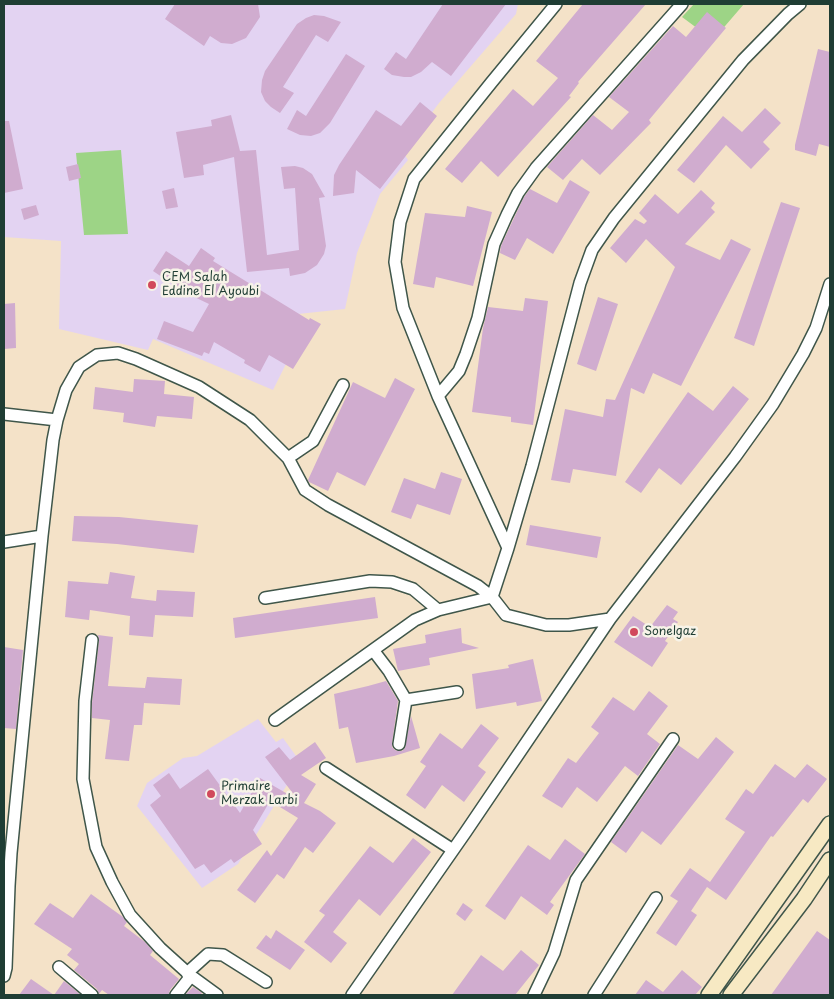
<!DOCTYPE html>
<style>
body{margin:0}
#map{position:relative;width:834px;height:999px;overflow:hidden;background:#f4e2c8;font-family:"Playpen Sans",sans-serif}
canvas{display:block}
.frame{position:absolute;inset:0;border:5px solid #1f3d34;pointer-events:none}
</style>
<div id="map">
<canvas width="834" height="999"></canvas>
<div class="frame"></div>
</div>
<script>
const context = document.querySelector('canvas').getContext('2d');
context.lineJoin = 'round';
function paint(path, color) {
  context.fillStyle = color;
  context.fill(path, 'evenodd');
}
function stroke(path, color, width, dash) {
  context.strokeStyle = color;
  context.lineWidth = width;
  context.lineCap = dash ? 'butt' : 'round';
  context.setLineDash(dash || []);
  context.stroke(path);
}
function write(font, color, halo, rows, align = 'center') {
  context.font = font + ' "Playpen Sans",sans-serif';
  context.lineWidth = 5;
  context.setLineDash([]);
  context.textBaseline = 'middle';
  context.strokeStyle = halo;
  context.fillStyle = color;
  for (const [text, x, y, turn = 0] of rows) {
    context.save();
    context.translate(x, y);
    context.rotate((+turn || 0) * Math.PI / 180);
    context.textAlign = isNaN(turn) ? turn : align;
    if (halo) context.strokeText(text, 0, 0);
    context.fillText(text, 0, 0);
    context.restore();
  }
}
paint(new Path2D(`
 M4,4H518L516,14L439,103L403,152L408,160L380,194L357,253L345,309L298,314L308,320L273,390L153,339L148,350L59,329L61,241L4,237Z
 M258,719L276,742L283,738L299,760L295,772L238,864L202,888L137,806L147,783L183,758L197,756Z`), '#e3d3f2');
paint(new Path2D(`
 M694,4H744L713,40L682,17Z
 M121,150L128,234L84,235L76,153Z`), '#9dd486');
paint(new Path2D(`
 M175,4H258L260,17L246,38L232,44L221,43L210,36L204,46L165,19Z
 M443,4H506L451,76L432,62L421,72L411,77H404L392,75L384,69L396,52L406,59Z
 M583,4H646L578,82L579,83L569,96L571,97L498,177L481,161L462,183L445,169L513,89L533,106L558,78L536,61Z
 M707,12L726,28L649,120L651,123L600,175L582,159L563,180L547,167L593,115L612,130L629,112L609,97L673,26L686,37Z
 M314,15L324,16L341,22L328,42L316,35L283,87L294,93L280,113L271,107L265,101L261,92L262,80L265,71L297,24L306,18Z
 M818,49L830,52V147L819,144L816,156L795,150V145Z
 M346,54L365,66L330,123L320,133L311,136L300,135L287,129L297,110L306,116Z
 M420,102L437,116L380,189L356,170L354,193L333,196L334,175L339,165L376,110L401,126Z
 M765,108L781,123L763,142L770,149L751,169L726,145L694,183L677,170L723,116L742,132Z
 M231,115L240,151L256,150L267,255L299,250L295,188L284,189L281,167L295,166L303,168L312,174L325,197L319,198L326,246L324,254L317,265L305,273L290,276L289,268L247,272L234,157L203,165L204,175L184,178L176,132L212,126L211,120Z
 M4,121H9L23,189L4,193Z
 M78,164L81,178L69,181L66,167Z
 M570,180L590,192L553,254L527,238L515,260L500,253L501,246L514,218L524,197L530,189L557,203Z
 M174,188L178,207L166,209L162,191Z
 M701,190L715,203L711,208L715,212L685,244L720,260L731,239L751,249L681,386L653,373L644,394L631,388L616,476L573,469L570,483L551,480L565,409L603,417L606,399L615,400L675,267L646,239L626,263L610,248L635,219L644,224L647,221L639,213L655,194L678,214Z
 M781,202L800,208L754,346L734,338Z
 M36,205L39,215L24,220L21,209Z
 M467,206L492,212L473,286L436,277L434,288L413,284L425,213L465,217Z
 M201,248L215,258L213,261L309,320L310,318L321,324L293,369L269,355L260,372L244,363L245,360L214,342L209,354L204,352L202,356L157,339L164,321L193,332L209,304L186,293L153,271L166,251L189,266Z
 M598,297L618,304L596,371L577,364Z
 M525,298L548,301L533,425L511,422V417L472,412L483,328L488,307L523,311Z
 M15,303L16,348L4,349V304Z
 M395,378L415,389L365,486L337,472L328,491L309,482L308,480L353,382L385,398Z
 M134,379L165,381L164,394L194,397L192,419L157,416L155,427L123,422L124,413L93,409L95,387L133,392Z
 M733,386L749,399L681,485L659,468L641,493L625,482L688,392L713,411Z
 M441,472L462,479L450,515L417,504L411,519L391,512L404,478L435,489Z
 M74,516L119,517L198,525L194,553L117,544L72,541Z
 M530,525L601,537L597,558L526,545Z
 M110,572L135,576L131,598L156,601L157,590L195,592L193,617L155,615L153,637L129,635L130,616L90,610L89,620L65,617L68,581L108,584Z
 M375,597L378,618L235,638L233,618Z
 M667,605L678,612L673,619L678,622L665,641L668,643L652,667L614,642L633,616L650,627Z
 M461,628L462,643L479,648L429,658L430,665L398,671L393,649L426,643L425,635Z
 M98,635L113,637L108,686L145,688L147,677L182,679L180,705L144,703L142,725H134L129,761L105,759L110,720L92,718V703L99,641Z
 M4,647L23,650L16,729L4,728Z
 M533,659L542,701L517,706L516,702L476,709L472,674L509,668L508,665Z
 M386,681L398,701L392,743V747L395,750L398,751H402L405,748L411,716L420,748L394,756L356,763L348,727L339,729L334,694L368,686Z
 M649,691L668,706L647,734L660,744L638,776L625,766L597,802L577,787L562,808L542,796L568,758L576,763L599,733L591,727L613,697L634,711Z
 M481,724L499,738L478,766L486,772L464,802L442,785L425,809L406,795L426,766L420,762L440,733L462,749Z
 M716,737L734,752L661,845L642,831L626,853L611,842L678,745L698,759Z
 M315,742L326,758L301,775L316,784L304,803L320,811L336,823L313,853L305,847L284,879L277,874L255,903L237,890L267,850L271,856L298,818L270,801L253,830L262,844L234,863L231,859L211,873L204,864L195,869L150,805L161,796L153,785L169,773L180,789L208,769L240,813L260,778L298,800L265,757L279,747L290,760Z
 M775,764L795,778L807,764L827,779L808,803L803,799L773,837L771,836L726,900L707,887L691,911L697,915L676,946L656,933L678,901L670,896L690,868L710,882L745,832L725,819L746,789L753,794Z
 M413,838L431,852L380,916L359,899L333,932L347,943L331,963L304,942L325,915L319,911L370,846L393,863Z
 M565,839L585,854L550,902L554,905L547,915L521,896L505,920L485,906L528,845L550,860Z
 M91,894L123,917L127,922L124,926L145,942L153,951L150,955L179,979L170,990L169,995H109L102,990L99,994L97,989L74,970L79,964L67,955L72,949L34,924L50,903L73,918Z
 M463,903L473,910L465,921L456,914Z
 M276,930L305,950L290,970L256,948L266,935L271,939Z
 M817,931L830,940V995H771Z
 M521,950L539,965L515,995H452L481,955L503,971Z
 M682,970L702,987L695,995H635L646,980L663,992Z
 M31,979L54,995L64,981L81,995H19Z
 M193,987L202,993L200,995H185Z`), '#d0accf');
const street = new Path2D(`
 M438,396L459,371L466,354L478,318L494,244L507,215L518,193L536,168L682,4
 M4,414L57,420
 M288,458L313,441L343,385
 M4,542L42,536
 M508,548L438,396L403,308L395,262L400,222L414,179L491,83L556,4
 M265,598L370,581L392,582L413,589L438,610
 M610,619L569,625H546L506,615L492,597L508,548L532,466L580,283L592,250L614,218L743,60L788,14L800,4
 M92,640L85,701L83,779L96,847L112,882L130,915L160,948L191,976L217,995
 M373,650L389,671L406,700L399,744
 M406,700L457,692
 M275,720L415,620L438,610L492,597
 M326,768L453,850
 M59,967L92,995
 M187,973L208,954L223,955L266,982
 M4,976L6,968L9,886L11,853L42,536L53,440L57,420L66,390L79,367L97,355L118,353L136,359L199,387L250,420L288,458L305,490L328,505L478,586L492,597
 M176,995L191,976
 M352,995L465,833L610,619L735,457L773,404L803,354L816,328L830,284
 M534,995L554,953L576,880L673,739
 M594,995L656,898`);
const secondary = new Path2D(`
 M709,995L830,824
 M731,995L804,899L830,860`);
stroke(street, '#3f564a', 14);
stroke(secondary, '#3f564a', 18);
stroke(street, '#fff', 11);
stroke(secondary, '#f7e9c3', 15);
for (const [x, y, r, color] of [
 [152,285,5,"#d1495b"],
 [634,632,5,"#d1495b"],
 [211,794,5,"#d1495b"]
]) {
  const dot = new Path2D();
  dot.arc(x, y, r, 0, 2 * Math.PI);
  context.fillStyle = color;
  context.fill(dot);
  stroke(dot, '#f7f3e8', 2);
}
write('12px', '#1f3d34', '#f7f3e8', [
 ["CEM Salah",162,278],
 ["Eddine El Ayoubi",162,292],
 ["Sonelgaz",644,632],
 ["Primaire",221,787],
 ["Merzak Larbi",221,801]
], 'left');
</script>
